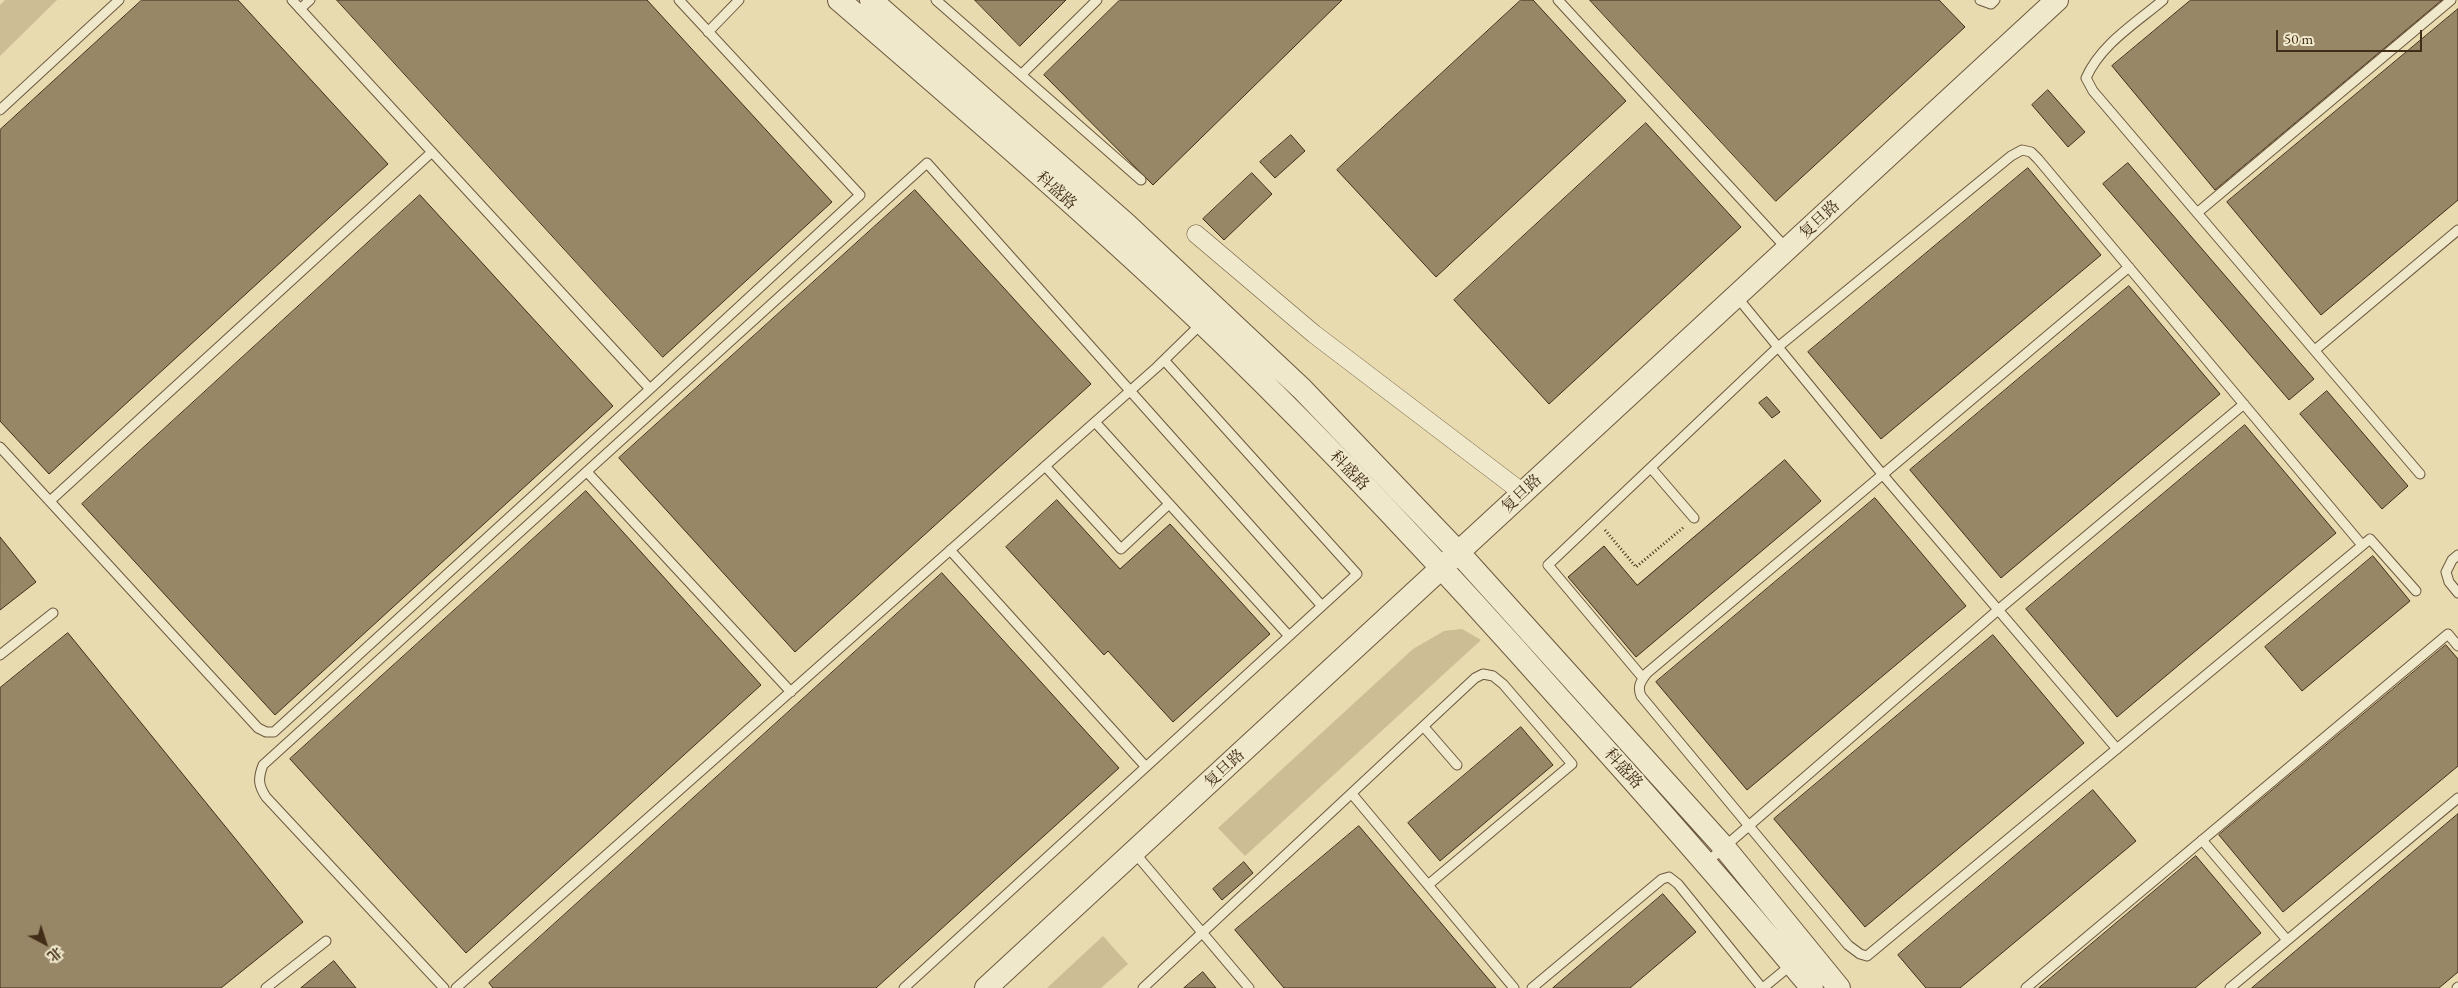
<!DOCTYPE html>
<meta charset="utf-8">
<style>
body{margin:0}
#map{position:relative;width:2458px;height:988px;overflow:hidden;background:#e8dbaf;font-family:"EB Garamond","Noto Serif SC",serif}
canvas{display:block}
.north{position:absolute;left:20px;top:918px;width:50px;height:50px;-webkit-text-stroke:4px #f0e8cb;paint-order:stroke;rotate:140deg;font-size:14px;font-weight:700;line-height:20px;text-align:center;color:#412d18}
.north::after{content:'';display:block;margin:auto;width:18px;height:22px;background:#412d18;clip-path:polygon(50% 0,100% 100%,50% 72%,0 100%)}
.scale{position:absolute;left:2276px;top:30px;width:146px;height:22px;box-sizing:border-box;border:2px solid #412d18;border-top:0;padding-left:6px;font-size:15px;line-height:18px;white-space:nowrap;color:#412d18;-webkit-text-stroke:4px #f0e8cb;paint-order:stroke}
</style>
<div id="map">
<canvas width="2458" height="988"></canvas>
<div class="north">北</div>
<div class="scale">50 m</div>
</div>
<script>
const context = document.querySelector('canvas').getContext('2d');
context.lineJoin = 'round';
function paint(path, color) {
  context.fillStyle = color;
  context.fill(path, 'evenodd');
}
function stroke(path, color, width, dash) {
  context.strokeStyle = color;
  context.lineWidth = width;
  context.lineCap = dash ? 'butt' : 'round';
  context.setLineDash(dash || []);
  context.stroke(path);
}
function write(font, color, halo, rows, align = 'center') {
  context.font = font + ' "EB Garamond","Noto Serif SC",serif';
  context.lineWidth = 4;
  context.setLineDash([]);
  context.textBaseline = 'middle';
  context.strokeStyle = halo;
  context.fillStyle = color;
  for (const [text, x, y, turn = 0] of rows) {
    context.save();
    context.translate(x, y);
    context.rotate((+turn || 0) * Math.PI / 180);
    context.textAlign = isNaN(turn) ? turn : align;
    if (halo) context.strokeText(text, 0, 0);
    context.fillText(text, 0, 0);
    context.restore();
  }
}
paint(new Path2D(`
 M5,0H57L0,56V5Z
 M1462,629L1481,640L1245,856L1218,828L1413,649L1444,631Z
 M1103,936L1128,964L1101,988H1047Z`), '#ccbd95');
const building = new Path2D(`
 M142,0H238L388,164L49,474L0,421V130Z
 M337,0H647L832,202L663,357Z
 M975,0H1066L1020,46Z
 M1120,0H1342L1153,185L1044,75Z
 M1521,0H1533L1626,101L1436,277L1337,170Z
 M1590,0H1939L1965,27L1776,201Z
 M2191,0H2442L2215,190L2112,66Z
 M2458,9V200L2321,315L2227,202Z
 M2048,90L2085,132L2068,147L2032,105Z
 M1646,123L1741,227L1549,404L1454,300Z
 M1291,135L1305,151L1275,178L1260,162Z
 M2128,163L2314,379L2289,400L2103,184Z
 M2028,168L2101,255L1881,439L1808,352Z
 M1252,173L1272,194L1224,240L1203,219Z
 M915,190L1091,384L795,652L619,458Z
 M420,195L613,406L275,715L82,504Z
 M2129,286L2220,394L2001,578L1910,470Z
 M2327,391L2408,486L2382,509L2300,414Z
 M1767,397L1780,412L1772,418L1759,403Z
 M2245,425L2336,533L2117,717L2026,609Z
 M1785,460L1821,501L1636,657L1568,577L1604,546L1637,585Z
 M586,491L761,685L466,953L290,759Z
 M1875,498L1966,606L1747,790L1656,682Z
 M1057,500L1120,569L1170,524L1270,634L1173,722L1108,651L1104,655L1006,547Z
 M0,537L36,582L0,610Z
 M2373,556L2410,601L2302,691L2265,647Z
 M942,573L1119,768L876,988H493L489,983Z
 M68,633L303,922L221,988H0V688Z
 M1993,635L2084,743L1865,927L1774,819Z
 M2446,645L2458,659V766L2283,912L2219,835Z
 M1521,727L1553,765L1440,861L1408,823Z
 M2093,790L2136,841L1960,988H1926L1898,955Z
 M2458,814V972L2439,988H2252Z
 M1359,826L1496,988H1284L1235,930Z
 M2196,856L2261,933L2195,988H2039Z
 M1244,862L1253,873L1222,900L1213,889Z
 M1663,894L1696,932L1630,988H1553Z
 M334,961L356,988H301Z
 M1203,972L1216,988H1184Z`);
paint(building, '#988767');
stroke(building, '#412d18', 1);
const service = new Path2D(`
 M292,0L650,389L860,195L679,0
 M936,0L1141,180
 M1558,0L1787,249
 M1980,0L1991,4L1995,0
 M2163,0C2136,23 2101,44 2086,78L2093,91L2420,474
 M300,9L310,0
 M708,32L739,0
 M1022,74L1097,0
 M0,110L119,0
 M2197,213L2451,0
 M2129,267L1647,673C1641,681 1637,686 1641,696L1848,945L1860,954L1867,956L2370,539L2416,591
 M1737,297L1883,475L2117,749
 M2315,350L2458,230
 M1095,422L1289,636
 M0,447L258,728L266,732H274L650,389
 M1045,466L1121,549L1169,504
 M1651,468L1694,518
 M587,472L791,692
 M50,501L432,152
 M950,550L1146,767
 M2458,555L2452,560L2446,572L2449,582L2458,593
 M0,655L53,613
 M1643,678L1548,565L1778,347L2011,156L2022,150L2031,152L2038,159L2362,545
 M1424,727L1457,765
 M1352,794L1514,988
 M2202,840L2287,940
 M1134,852L1249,988
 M1707,862L1998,610L2244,404
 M266,988L326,941
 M444,988L266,797C258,785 258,778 263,765L927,163L1322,606
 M456,988L1157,367L1201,324
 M904,988L1357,574L1164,360
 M1143,988L1475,678L1483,674L1493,676L1503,684L1572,764L1428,885
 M1532,988L1662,879L1669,877L1678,884L1762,988
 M1763,988L1791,965
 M2026,988L2448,634L2458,646
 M2230,988L2458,798
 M2457,988L2458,987`);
const minor = new Path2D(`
 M1196,234L1314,334L1523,493`);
const tertiary = new Path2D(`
 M839,0C969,112 1100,225 1224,344C1341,458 1452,577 1560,699C1646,794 1730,890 1812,988
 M871,0L1126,224L1302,389L1459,553L1724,847L1839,988
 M986,988L2057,0`);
stroke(service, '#6b583e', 11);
stroke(minor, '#6b583e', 19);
stroke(tertiary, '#6b583e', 24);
stroke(new Path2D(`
 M1605,530L1636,567L1684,527`), '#412d18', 3, [1, 2.5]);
stroke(service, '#f0e8cb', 9);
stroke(minor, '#f0e8cb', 18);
stroke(tertiary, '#f0e8cb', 22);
write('16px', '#412d18', '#f0e8cb', [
 ["科盛路",1056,191,42],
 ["复旦路",1820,220,-43],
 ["科盛路",1349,471,46],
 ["复旦路",1522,494,-43],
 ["复旦路",1225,769,-43],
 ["科盛路",1623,769,48]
]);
</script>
